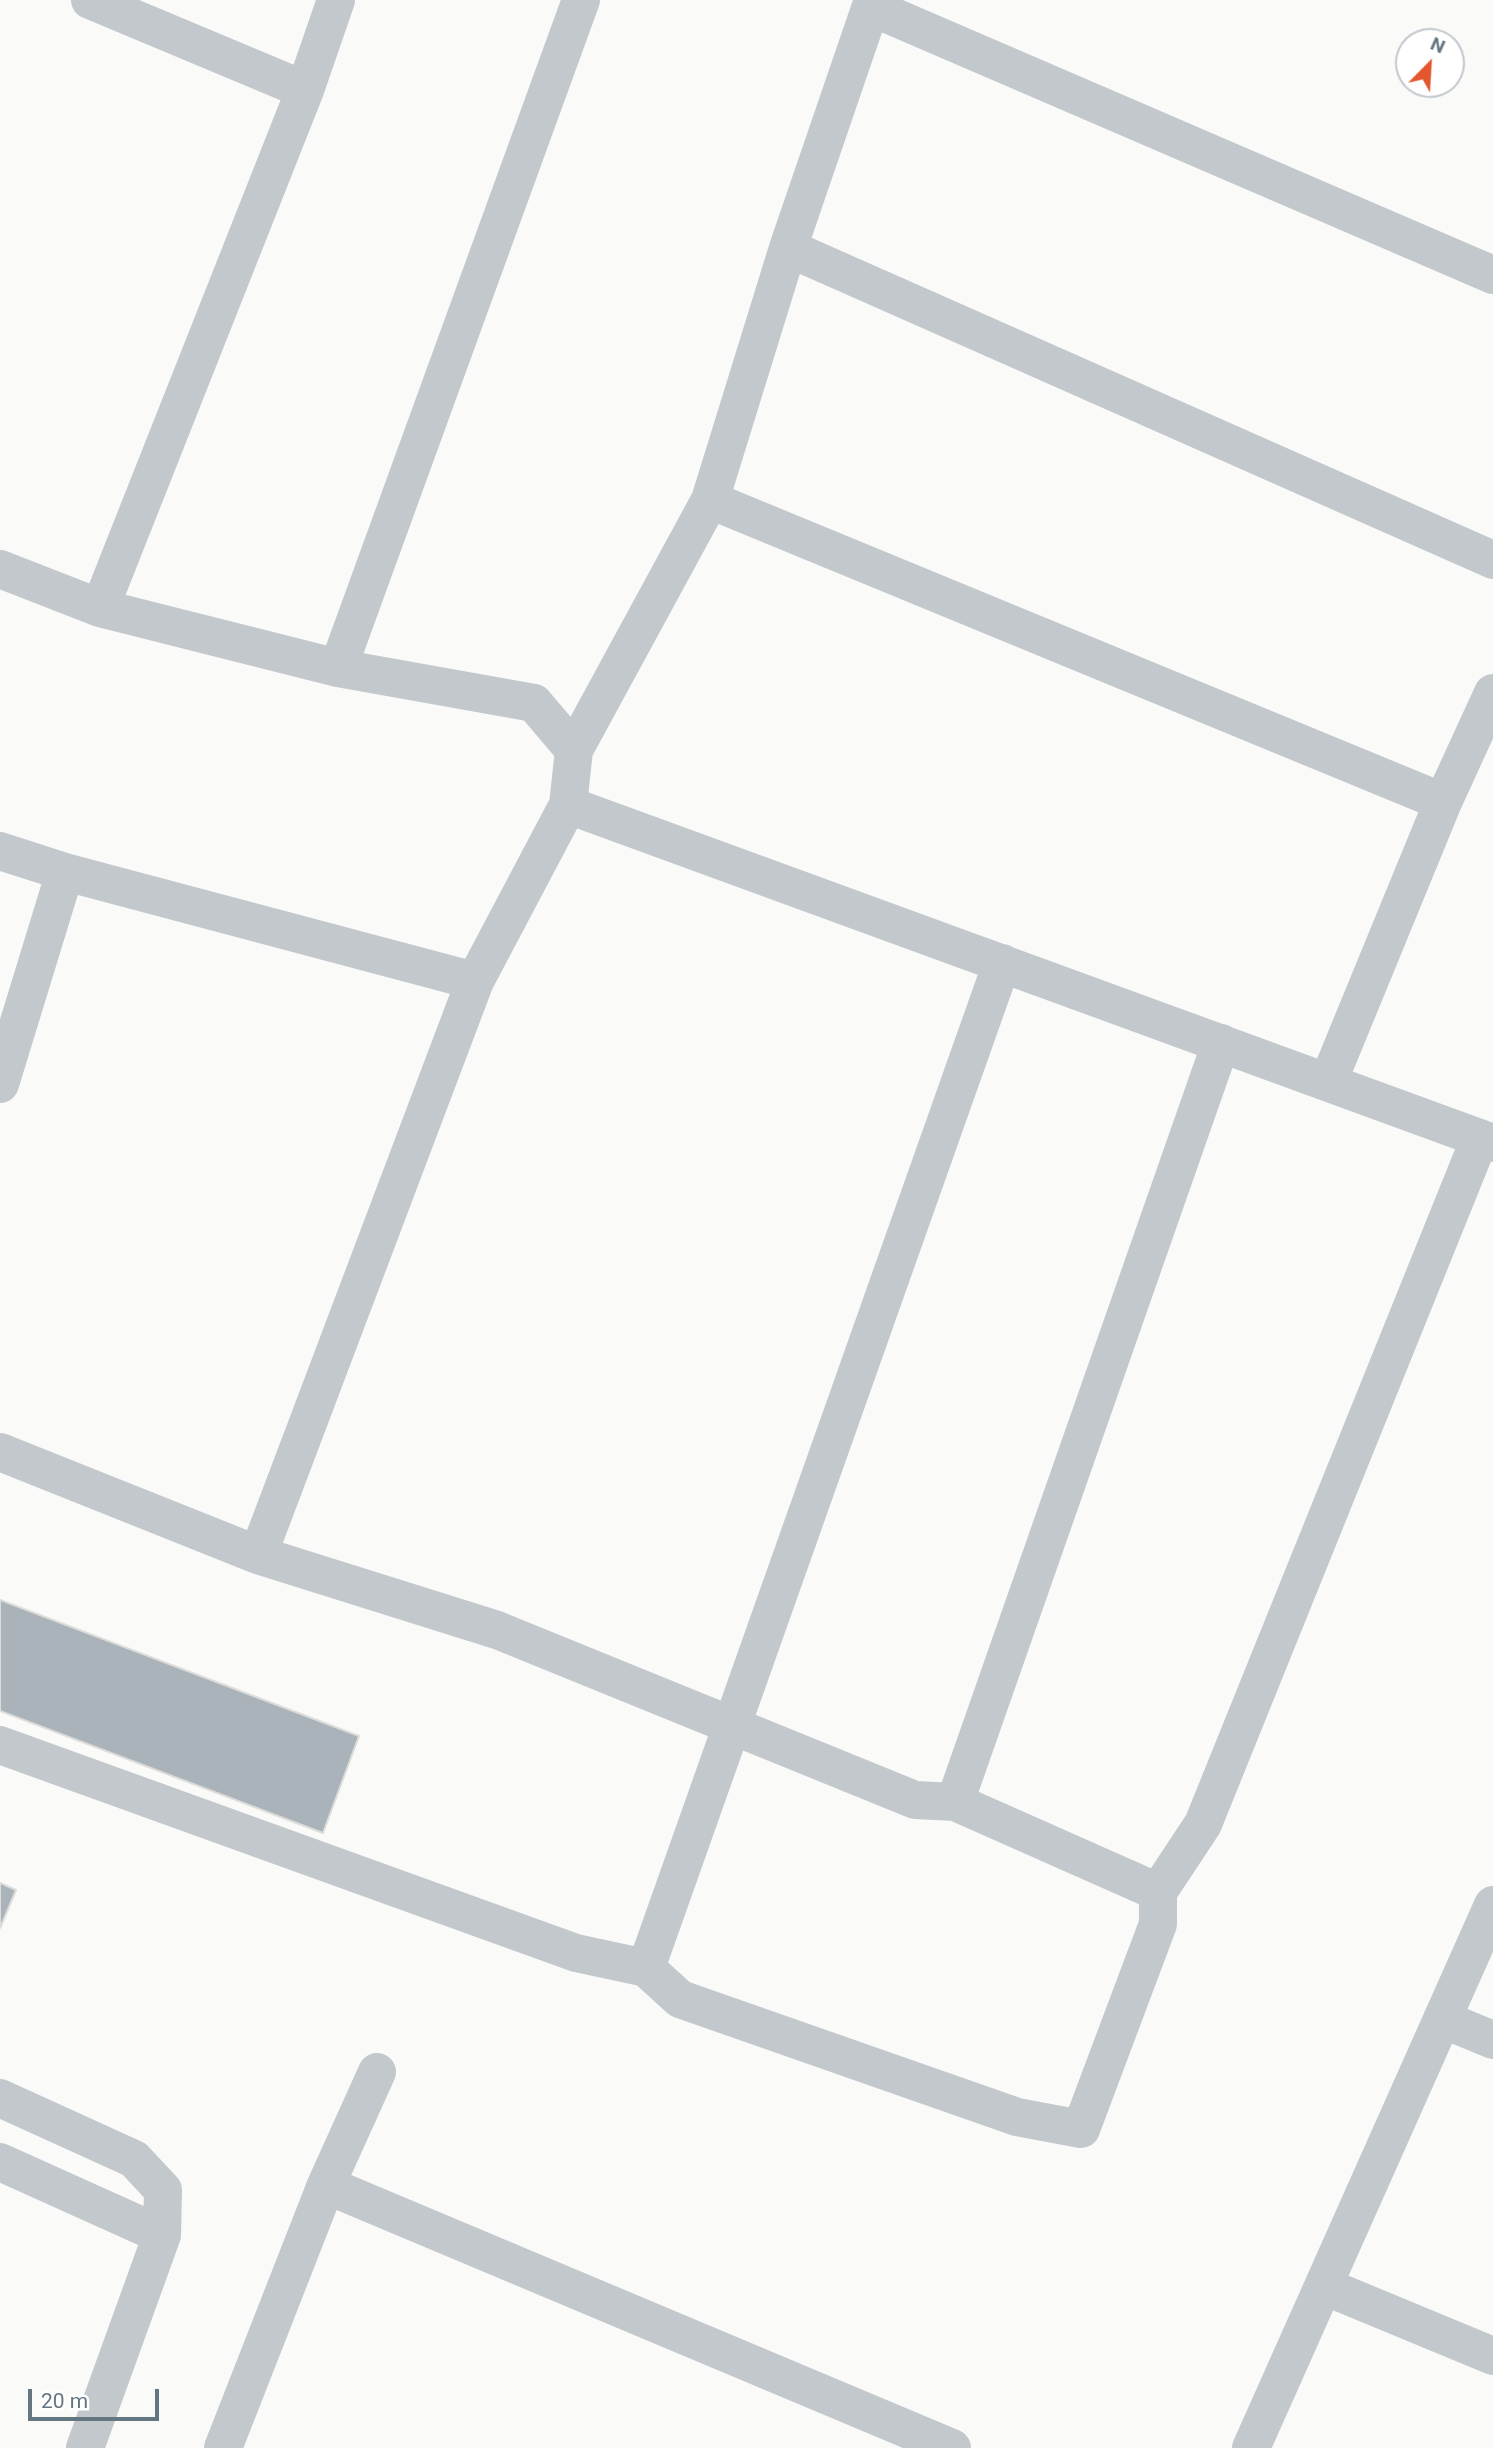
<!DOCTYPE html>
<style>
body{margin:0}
#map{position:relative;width:1493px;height:2448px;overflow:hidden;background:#fafaf8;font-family:Roboto,sans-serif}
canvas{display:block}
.north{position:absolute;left:1395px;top:28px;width:70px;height:70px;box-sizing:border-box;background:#fff;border:2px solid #c1c8cd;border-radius:50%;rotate:24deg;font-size:19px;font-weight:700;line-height:28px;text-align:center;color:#657683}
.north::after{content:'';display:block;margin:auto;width:24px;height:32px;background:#e4572e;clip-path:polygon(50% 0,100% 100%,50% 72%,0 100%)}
.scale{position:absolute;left:28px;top:2389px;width:131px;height:32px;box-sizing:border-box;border:4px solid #657683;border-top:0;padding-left:9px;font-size:21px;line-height:24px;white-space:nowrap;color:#657683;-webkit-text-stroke:5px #fff;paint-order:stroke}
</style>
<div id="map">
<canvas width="1493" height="2448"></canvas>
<div class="north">N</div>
<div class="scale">20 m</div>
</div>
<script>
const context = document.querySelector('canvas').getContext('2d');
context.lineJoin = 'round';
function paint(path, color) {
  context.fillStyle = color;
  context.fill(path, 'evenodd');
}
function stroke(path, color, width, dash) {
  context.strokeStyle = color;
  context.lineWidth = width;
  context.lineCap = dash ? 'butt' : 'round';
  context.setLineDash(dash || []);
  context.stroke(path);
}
const building = new Path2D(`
 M0,1600L359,1736L323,1833L0,1711Z
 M0,1883L16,1890L0,1928Z`);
paint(building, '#aab3b9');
stroke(building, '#dcdcda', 2);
stroke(new Path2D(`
 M90,0L305,90
 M871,7L1493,275
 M788,248L1493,560
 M710,500L1443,802
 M0,569L100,608L338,668L534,703L574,750L568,805L475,981L258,1555
 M100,608L305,90L336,0
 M338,668L581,0
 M574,750L710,500L788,248L873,0
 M568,805L1493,1143
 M0,851L65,872L475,981
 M1328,1082L1443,802L1493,693
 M0,1084L65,872
 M0,1452L258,1555L497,1630L915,1800L955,1802L1158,1892
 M0,1745L576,1953L646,1968L680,1999L1017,2117L1081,2129L1158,1924V1892L1203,1824L1480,1138
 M955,1802L1221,1043
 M646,1968L1002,963
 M1442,2019L1493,2040
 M0,2098L134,2159L163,2190L162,2235L85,2448
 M0,2162L162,2235
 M326,2185L952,2448
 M1324,2286L1493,2356
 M223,2448L326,2185L377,2072
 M1251,2448L1493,1905`), '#c3c8cc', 38);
</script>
